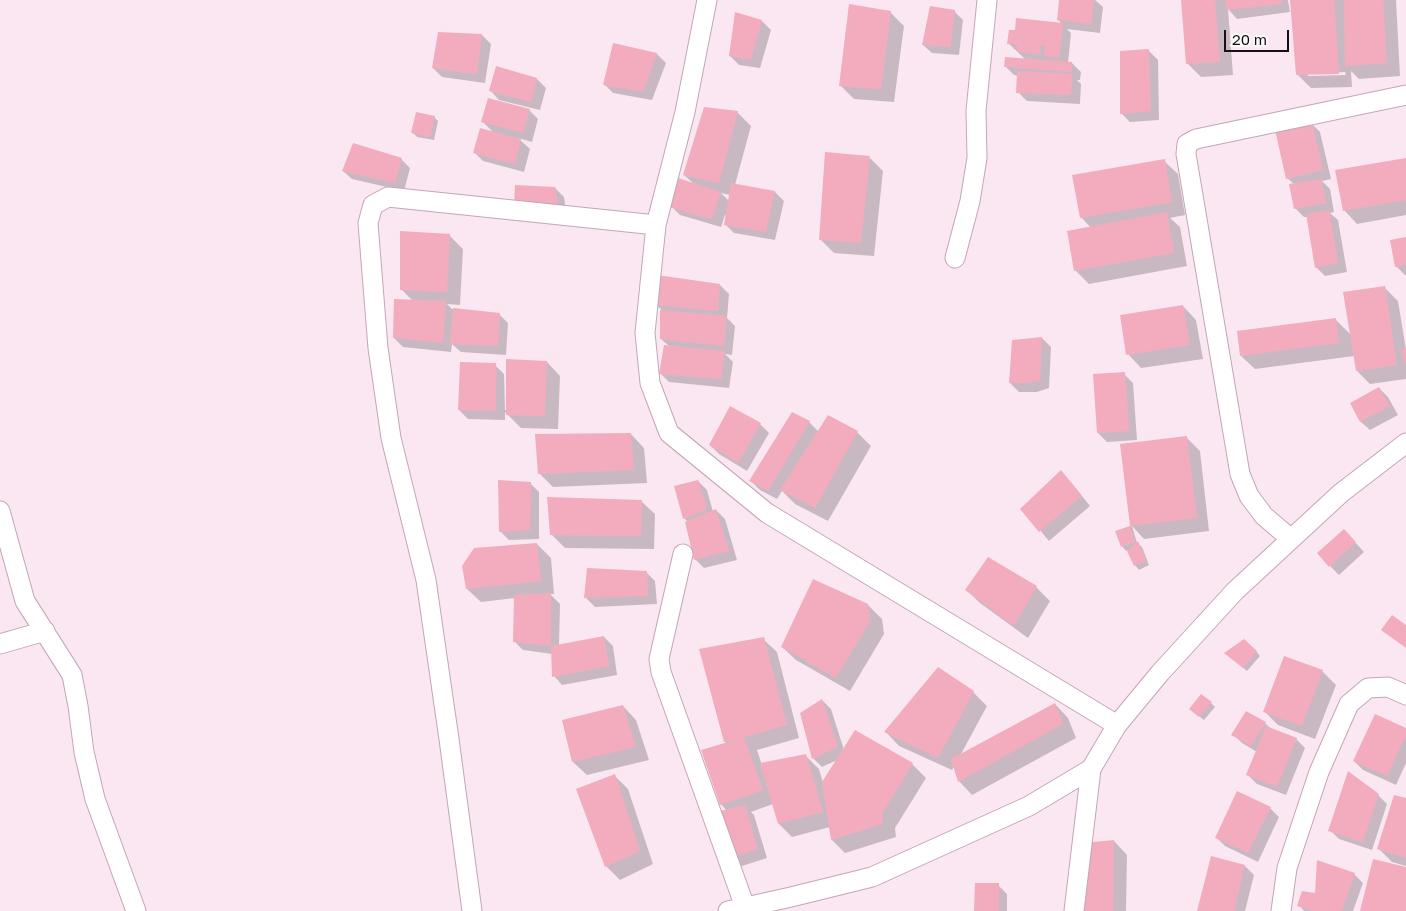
<!DOCTYPE html>
<style>
body{margin:0}
#map{position:relative;width:1406px;height:911px;overflow:hidden;background:#fbe7f2;font-family:"Golos Text",sans-serif}
canvas{display:block}
.scale{position:absolute;left:1224px;top:30px;width:65px;height:22px;box-sizing:border-box;border:2px solid #190e14;border-top:0;padding-left:6px;font-size:15px;line-height:18px;white-space:nowrap;color:#190e14;-webkit-text-stroke:4px #fafafa;paint-order:stroke}
</style>
<div id="map">
<canvas width="1406" height="911"></canvas>
<div class="scale">20 m</div>
</div>
<script>
const context = document.querySelector('canvas').getContext('2d');
context.lineJoin = 'round';
function paint(path, color) {
  context.fillStyle = color;
  context.fill(path, 'evenodd');
}
function stroke(path, color, width, dash) {
  context.strokeStyle = color;
  context.lineWidth = width;
  context.lineCap = dash ? 'butt' : 'round';
  context.setLineDash(dash || []);
  context.stroke(path);
}
paint(new Path2D(`
 M1060,0H1095L1103,7L1100,33L1067,29L1071,33L1068,63H1072L1081,72L1080,80H1077L1081,84L1080,104L1027,101L1018,92L1019,76L1014,75L1005,66L1026,60L1008,43L1062,24L1058,20Z
 M1182,0H1288L1290,12L1237,19L1228,9L1233,75L1201,77L1188,64Z
 M1291,0H1396L1400,76L1359,79L1351,71L1352,87L1311,88L1298,75ZM1345,72L1346,75L1308,76V74Z
 M954,11L963,20L959,55L932,53L923,45Z
 M890,12L904,26L894,102L854,99L841,86Z
 M762,21L771,30L760,68L739,65L730,56Z
 M439,33L482,35L491,44L485,83L442,77L433,68Z
 M614,44L657,54L666,63L652,100L613,93L604,84Z
 M1149,51L1158,60L1159,120L1130,122L1121,113Z
 M537,79L546,88L540,110L499,100L490,90Z
 M529,110L538,119L532,142L518,138L530,149L524,172L483,161L474,152L494,133L483,122Z
 M737,112L751,126L735,185L775,192L784,201L775,240L734,233L725,224L727,215H725L721,227L680,215L671,206L694,184L684,175ZM721,193L730,195L729,201Z
 M434,117L438,121L434,140L417,137L413,133Z
 M1311,123L1320,132L1331,179L1322,181L1330,189L1334,212L1330,213L1338,220L1347,272L1325,276L1316,267L1308,217H1304L1295,208L1294,184L1287,178Z
 M870,158L883,171L874,256L834,253L820,239Z
 M401,159L410,168L404,191L352,179L343,171Z
 M1406,159V215L1357,224L1344,210Z
 M1164,161L1178,174L1185,215L1170,218L1180,227L1187,266L1089,284L1076,271L1091,228L1081,217Z
 M555,188L564,197L567,217L524,213Z
 M449,235L463,249L460,305L447,304L452,309L499,314L508,323L506,355L461,352L452,344L451,352L403,347L394,338L413,301L402,290Z
 M1406,238V275H1405L1396,266Z
 M720,285L729,294L727,318L735,326L732,355L725,354L733,362L729,388L669,382L660,373L669,346L661,339V309L656,305Z
 M1384,287L1398,301L1406,350V379L1370,384L1357,371L1354,356L1255,369L1241,356L1335,319L1351,335Z
 M1183,306L1196,320L1203,359L1141,368L1128,354Z
 M1042,338L1051,347L1049,388L1037,392H1019L1010,383Z
 M547,362L560,376L558,429L521,428L505,412V420L468,419L459,410L495,365L504,374L505,410H507Z
 M1124,374L1133,383L1137,440L1107,442L1098,433Z
 M1379,388L1388,397L1398,415L1370,430L1361,422L1351,403Z
 M730,408L760,424L769,433L747,471L719,454L710,445Z
 M809,422L819,432H857L871,446L828,521L795,504L782,491L777,499L760,490L751,481Z
 M631,434L644,448L647,483L553,487L539,473Z
 M1187,438L1200,451L1209,531L1144,539L1132,526L1137,543L1142,547L1149,565L1139,570L1135,565L1128,550L1126,551L1122,546L1117,532L1131,526L1122,445Z
 M698,481L707,490L713,512L716,510L725,519L737,560L704,568L695,559L688,522L684,518Z
 M1070,481L1090,506L1049,541L1022,509Z
 M530,483L539,492V539L509,540L500,531Z
 M641,501L655,514L654,549L565,548L551,534Z
 M1353,540L1364,552L1339,575L1330,566Z
 M537,544L551,558L554,594H550L560,604L559,646L604,637L613,646L617,675L562,685L554,676L552,654L523,650L514,641L515,598L481,602L467,589Z
 M646,572L655,581L657,604L595,607L586,598Z
 M1036,587L1050,601L1028,638L980,603L967,590Z
 M868,605L882,619L884,634L850,691L796,660L782,647Z
 M763,639L777,652L799,738L757,750L762,765L805,755L819,769L823,783L837,760L822,767L813,758L822,700L831,709L844,750L912,764L926,778L895,828L896,837L845,853L832,840L830,827L792,837L779,824L773,804L751,812L754,815L767,858L742,866L733,857L727,811L721,804L727,744L725,742Z
 M1256,651L1260,656L1247,671L1230,657Z
 M1322,671L1336,685L1315,739L1278,725L1264,711Z
 M973,692L987,706L960,756L1055,704L1068,718L1076,738L972,795L959,781L954,767L952,770L899,746L886,732Z
 M1211,703L1215,707L1204,720L1195,713Z
 M623,706L636,720L649,760L587,775L573,762Z
 M1265,723L1271,729L1296,739L1305,748L1286,795L1257,784L1248,775L1257,752L1242,743L1233,734Z
 M1406,729V763L1396,785L1363,770L1354,761Z
 M614,775L628,789L653,864L620,880L606,866Z
 M1378,795L1387,804L1372,850L1339,839L1330,830Z
 M1406,800V866L1392,862L1378,848Z
 M1270,808L1279,817L1258,862L1225,846L1216,837Z
 M1114,841L1127,855L1126,911H1084Z
 M1212,858L1245,866L1254,875L1245,911H1198Z
 M1354,874L1363,883L1353,911H1304L1299,905L1316,894Z
 M998,885L1007,894V911H975Z`), '#0003');
paint(new Path2D(`
 M1059,0H1094L1091,24L1057,20Z
 M1181,0H1215L1220,62L1186,64Z
 M1225,0H1281L1282,4L1227,10Z
 M1290,0H1334L1339,74L1296,75Z
 M1344,0H1383L1387,63L1345,66Z
 M849,4L891,11L881,89L839,86Z
 M930,6L955,10L950,47L922,45Z
 M735,12L762,20L751,60L729,56Z
 M1016,18L1063,23L1059,58L1044,56L1045,46L1041,45L1040,54L1017,52V45L1007,44L1009,30H1015Z
 M438,32L482,34L477,74L432,68Z
 M613,43L657,53L643,92L603,85Z
 M1149,49L1151,111L1120,114V51Z
 M1005,57L1072,62V72L1004,67Z
 M496,66L537,78L531,102L489,91Z
 M1017,71L1072,74L1071,95L1016,93Z
 M488,98L530,109L523,133L481,122Z
 M704,107L738,111L719,183L683,175Z
 M416,112L435,116L430,137L411,133Z
 M1312,122L1323,170L1286,179L1275,130Z
 M480,128L521,139L515,164L473,153Z
 M353,143L402,158L395,183L342,171Z
 M825,152L870,156L861,243L819,240Z
 M1406,158V200L1343,211L1335,170Z
 M1165,159L1172,202L1080,218L1072,175Z
 M678,178L721,192L712,219L669,207Z
 M1321,179L1326,203L1294,209L1289,184Z
 M731,183L775,191L766,232L724,225Z
 M515,185L555,187L559,209L514,204Z
 M1329,210L1338,263L1315,268L1306,214Z
 M1167,212L1174,253L1074,271L1067,231Z
 M400,231L450,234L447,292L400,290Z
 M1406,237V265L1395,267L1390,240Z
 M657,275L720,284L718,311L655,305Z
 M1385,286L1397,365L1356,371L1343,292Z
 M394,299L446,301L443,343L393,338Z
 M1183,305L1190,345L1126,355L1120,315Z
 M453,308L500,313L498,346L450,344Z
 M660,310L727,316L724,346L660,339Z
 M1336,318L1339,343L1240,356L1237,331Z
 M1042,337L1040,380L1027,383H1009L1012,340Z
 M664,345L725,351L721,379L659,374Z
 M1406,348V364H1405L1401,350Z
 M506,359L547,361L545,416L506,415Z
 M460,362L496,363V411L458,410Z
 M1125,372L1129,431L1097,433L1093,374Z
 M1379,387L1390,406L1360,422L1350,403Z
 M730,406L761,423L738,463L709,445Z
 M792,412L810,421L768,491L749,481Z
 M828,415L858,431L815,508L780,490Z
 M631,433L634,470L538,474L535,434Z
 M1187,436L1197,518L1130,526L1120,444Z
 M1061,470L1082,496L1039,532L1020,509Z
 M498,480L531,482L530,530L499,532Z
 M698,480L707,509L683,519L674,486Z
 M547,497L642,500L641,536L550,535Z
 M716,509L729,551L694,560L685,522Z
 M1130,526L1135,542L1121,547L1115,531Z
 M1344,529L1356,542L1329,567L1317,553Z
 M1138,541L1146,561L1134,566L1127,551Z
 M537,543L541,581L466,589L462,566L474,548Z
 M988,557L1037,586L1014,626L965,590Z
 M587,568L647,571L648,596L584,598Z
 M813,579L868,604L871,620L836,678L781,647Z
 M551,593V646L604,636L609,666L552,677L551,646L513,642L514,595Z
 M1392,615L1406,625V648L1381,630Z
 M764,637L787,725L744,737L763,790L720,805L701,750L735,740L724,742L699,649Z
 M1244,639L1257,651L1243,668L1224,653Z
 M1284,656L1323,670L1302,726L1263,712Z
 M938,667L974,691L938,758L884,732Z
 M1201,694L1212,702L1199,717L1189,709Z
 M822,699L838,747L812,759L800,713Z
 M1055,703L1063,724L958,782L951,759Z
 M623,705L636,747L572,762L562,720Z
 M1246,711L1266,722L1251,746L1231,735Z
 M1375,714L1406,728V735L1387,776L1353,761Z
 M1266,726L1297,738L1277,787L1246,775Z
 M855,730L913,763L882,814L883,824L831,840L822,782Z
 M806,754L823,812L778,824L760,763Z
 M1348,771L1379,794L1363,842L1328,831Z
 M615,774L640,851L605,867L576,789Z
 M1237,791L1271,807L1248,853L1215,838Z
 M1394,795L1406,798V858L1377,849Z
 M745,805L758,849L732,858L720,811Z
 M1114,840L1113,911H1083L1082,843Z
 M1211,856L1245,865L1234,911H1197Z
 M1373,859L1406,867V911H1360Z
 M1317,860L1355,873L1342,911H1313L1297,906L1302,891L1315,893Z
 M975,883H999V911H974Z`), '#f3abbe');
const street = new Path2D(`
 M707,0L685,112L656,225L645,333L650,383L669,433L767,513L1117,725
 M955,258L970,201L977,158L976,111L987,0
 M0,511L25,601L72,675L78,706L84,752L95,799L136,911
 M1291,539L1264,516L1249,496L1240,474L1186,154L1187,144L1196,139L1406,95
 M683,554L659,659L661,672L745,907
 M0,644L45,631
 M472,911L449,739L426,580L391,438L378,348L368,223L373,205L388,197L656,225
 M728,911L791,897L872,877L1029,806L1091,769
 M1074,911L1091,769L1117,725L1160,673L1235,591L1341,493L1406,443
 M1281,911L1287,868L1319,772L1349,704L1368,688L1388,687L1406,695`);
stroke(street, '#c4a5b7', 21);
stroke(street, '#fff', 19);
</script>
